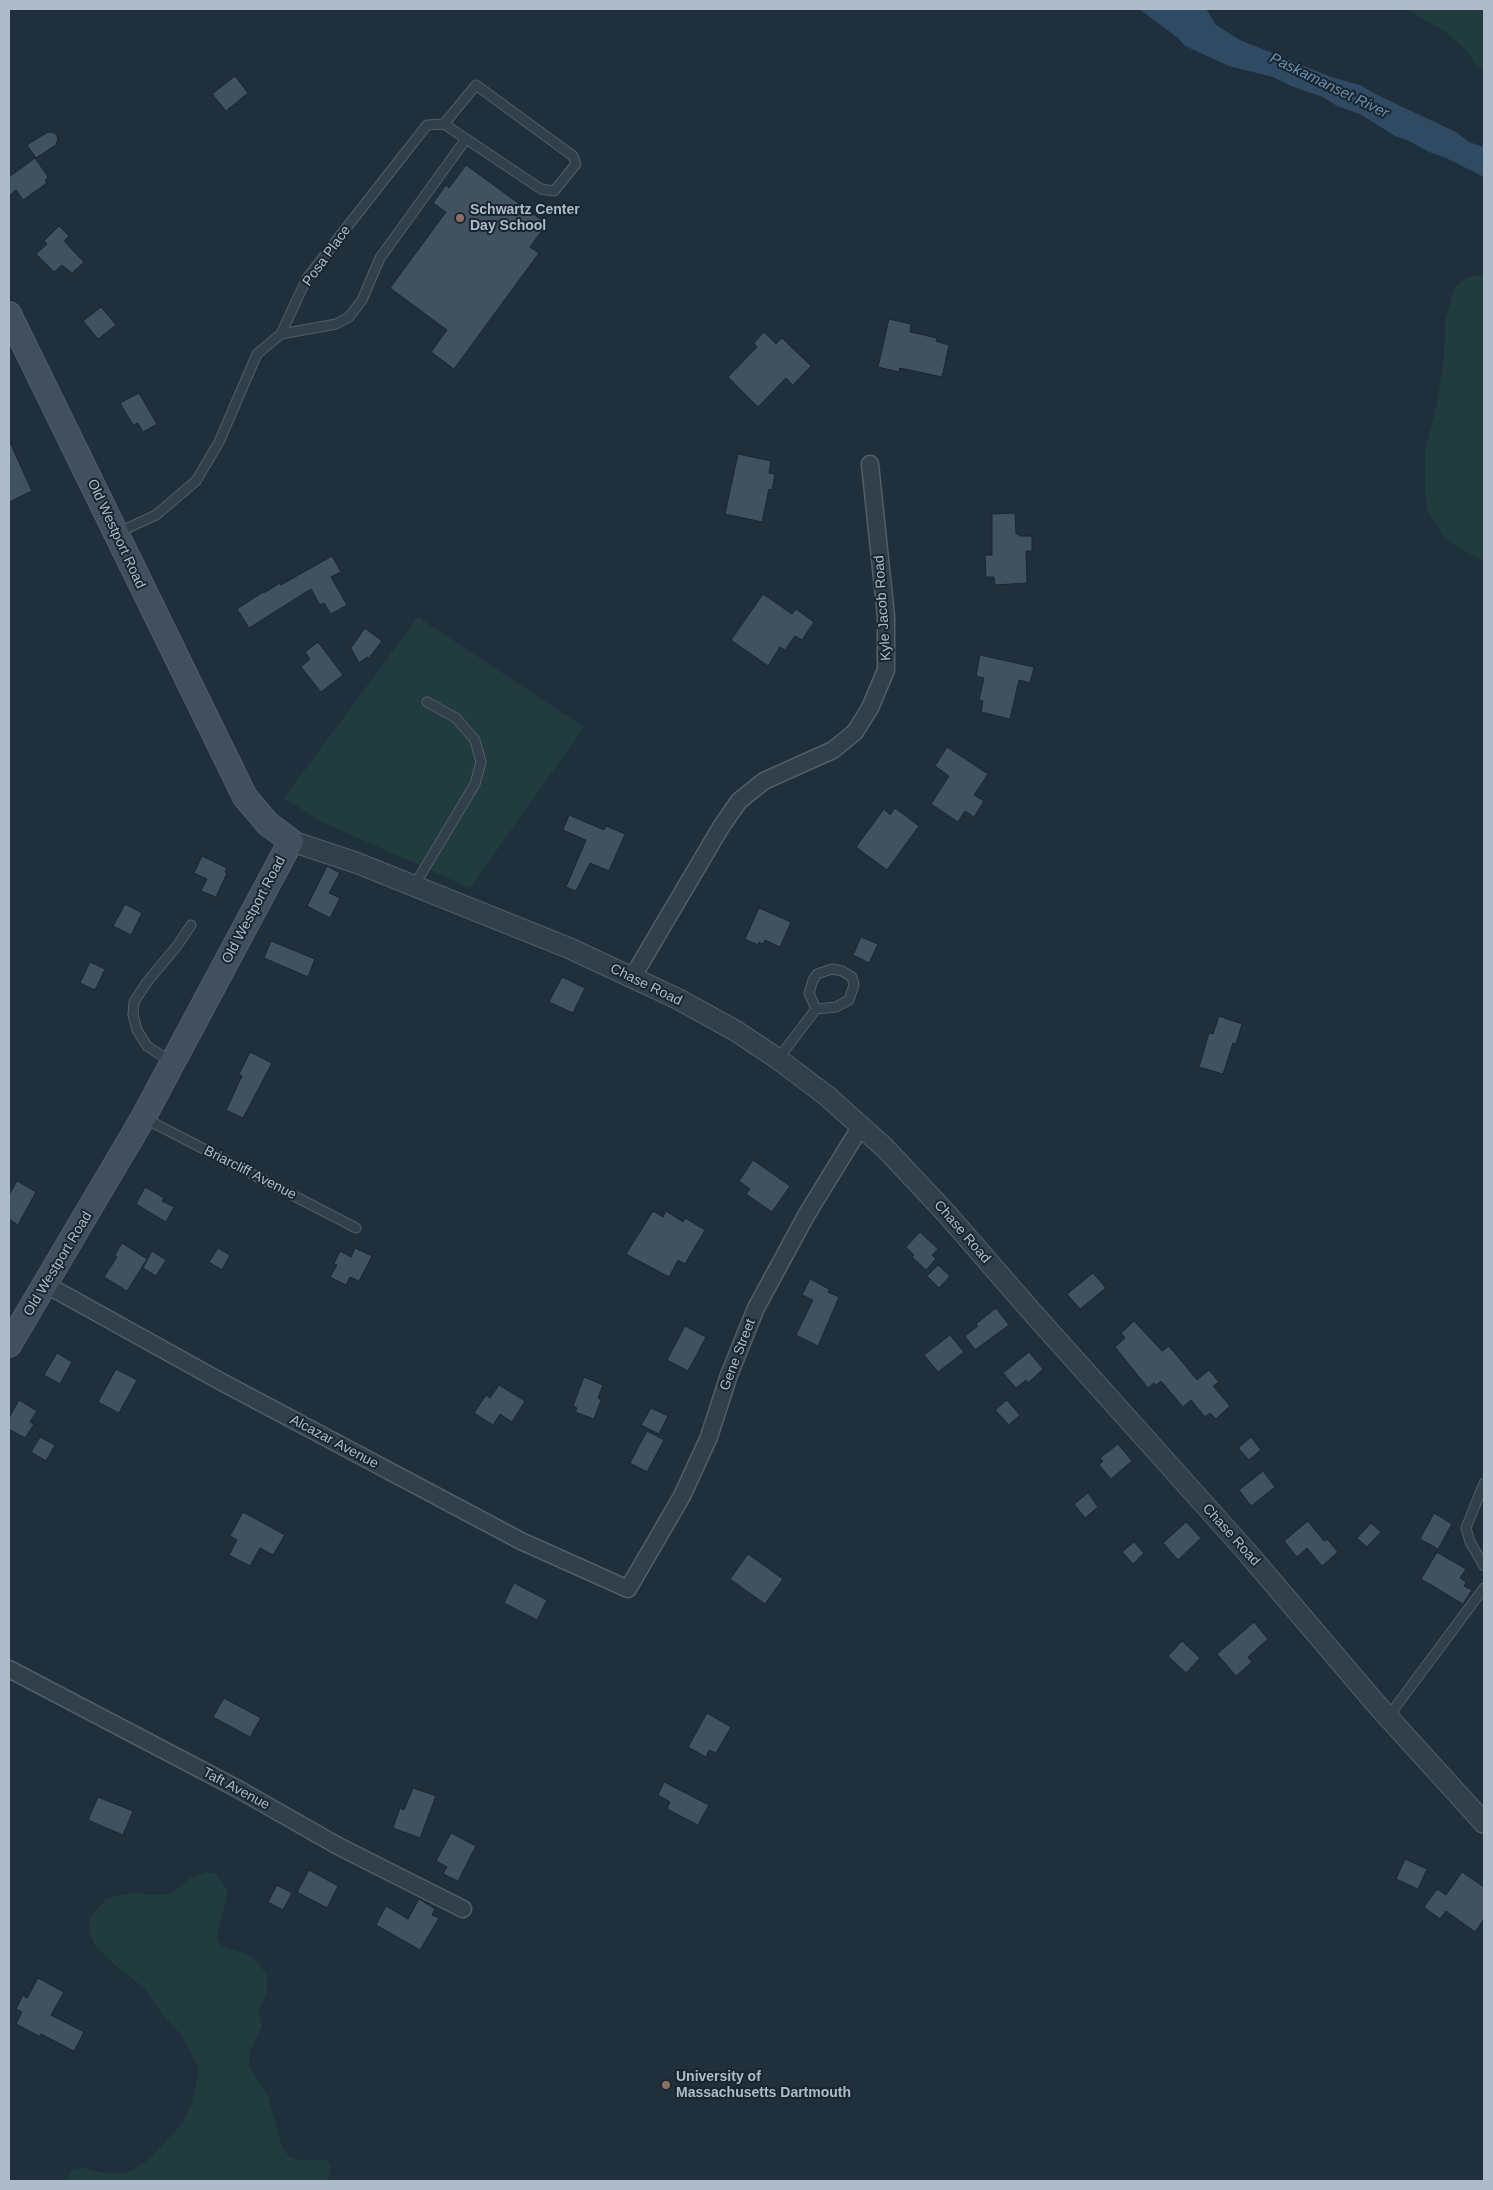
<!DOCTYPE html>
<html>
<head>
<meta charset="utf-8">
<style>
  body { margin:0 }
  #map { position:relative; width:1493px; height:2190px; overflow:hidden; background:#1f2f3c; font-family:Arial,sans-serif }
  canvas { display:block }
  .frame { position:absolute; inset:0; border:10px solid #aebbc8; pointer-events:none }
</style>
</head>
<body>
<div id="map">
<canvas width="1493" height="2190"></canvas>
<div class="frame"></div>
</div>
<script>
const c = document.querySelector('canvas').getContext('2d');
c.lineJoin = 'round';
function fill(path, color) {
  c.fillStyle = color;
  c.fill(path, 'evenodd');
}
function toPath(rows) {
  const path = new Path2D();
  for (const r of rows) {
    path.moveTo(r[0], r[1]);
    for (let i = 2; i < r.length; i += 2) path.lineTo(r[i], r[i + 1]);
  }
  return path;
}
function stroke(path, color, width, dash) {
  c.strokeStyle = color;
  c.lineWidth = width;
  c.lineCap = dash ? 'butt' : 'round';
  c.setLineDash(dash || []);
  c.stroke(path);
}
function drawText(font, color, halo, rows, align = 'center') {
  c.font = font + ' Arial,sans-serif';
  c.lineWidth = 4;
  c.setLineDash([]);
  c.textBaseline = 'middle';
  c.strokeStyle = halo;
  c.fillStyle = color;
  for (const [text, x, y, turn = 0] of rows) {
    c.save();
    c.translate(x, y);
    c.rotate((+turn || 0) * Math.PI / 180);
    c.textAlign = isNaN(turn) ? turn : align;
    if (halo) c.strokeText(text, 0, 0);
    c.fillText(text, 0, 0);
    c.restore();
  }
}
const green = toPath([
  [1400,9,1484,9,1484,71,1474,63,1468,52,1447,33,1413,13],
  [1474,275,1484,276,1484,561,1456,546,1444,537,1427,509,1425,492,1425,449,1437,403,1444,358,1445,321,1454,289,1460,282],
  [418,617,584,727,470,888,320,821,284,798],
  [207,1872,216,1874,223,1883,228,1893,217,1934,218,1940,222,1946,247,1954,257,1961,268,1977,266,1996,258,2010,262,2026,250,2051,249,2067,268,2096,282,2147,289,2156,298,2160,327,2160,331,2168,329,2178,325,2181,64,2181,74,2169,85,2168,103,2173,127,2173,151,2158,183,2122,192,2102,199,2069,182,2036,163,2015,144,1988,116,1966,95,1946,89,1931,90,1917,107,1898,137,1892,148,1895,170,1894,190,1878]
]);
const water = toPath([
  [1139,9,1206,9,1216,25,1240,40,1331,77,1360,85,1377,95,1456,132,1469,142,1484,147,1484,177,1446,158,1429,152,1409,141,1395,136,1360,114,1337,106,1323,97,1291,86,1273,77,1229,66,1185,46,1178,38]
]);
const building = toPath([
  [235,76,248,93,226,111,212,94,235,76],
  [48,132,55,133,58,138,56,145,36,158,27,145,48,132],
  [35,158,48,177,45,180,47,183,23,200,16,190,9,196,9,177,35,158],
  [466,165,547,224,530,247,539,253,454,369,431,352,447,330,390,288,446,212,433,203,446,185,449,188,466,165],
  [59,226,69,236,64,241,84,262,72,273,62,265,54,272,36,254,47,244,44,241,59,226],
  [101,307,116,325,98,339,83,321,101,307],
  [889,319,911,324,910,332,937,338,936,341,949,345,942,377,900,368,899,372,878,367,889,319],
  [764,332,776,344,782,338,811,366,793,385,786,378,758,407,728,377,757,347,754,343,764,332],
  [139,393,157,424,143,432,138,423,133,425,120,403,139,393],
  [9,440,32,491,9,502,9,440],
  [738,454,771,461,769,473,775,474,772,490,769,489,762,522,725,514,738,454],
  [1015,513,1016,534,1019,534,1019,536,1032,536,1032,551,1026,551,1027,583,995,585,994,577,986,577,985,555,992,555,992,514,1015,513],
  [332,556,341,572,331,577,347,605,331,614,324,603,320,605,311,589,249,628,237,609,263,592,264,593,280,583,281,585,332,556],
  [763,594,792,614,796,609,814,622,802,640,795,636,785,650,780,647,768,666,731,640,763,594],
  [365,628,382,641,369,658,367,657,359,663,351,648,365,628],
  [318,642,343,675,321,692,301,667,310,659,305,652,318,642],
  [980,655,1034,667,1030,683,1019,680,1010,719,981,712,983,701,979,700,984,678,976,676,980,655],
  [947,747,988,774,974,795,984,801,974,817,965,811,958,822,931,804,949,776,935,766,947,747],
  [895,808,919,826,887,870,856,847,884,809,890,815,895,808],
  [569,815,604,830,606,826,625,834,609,871,590,863,576,891,566,887,586,840,563,830,569,815],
  [202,856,227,868,225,872,227,873,216,897,201,891,207,879,194,873,202,856],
  [327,866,340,873,329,893,340,898,330,918,307,906,327,866],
  [125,904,142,913,131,935,113,926,125,904],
  [759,908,791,922,780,947,765,940,763,944,759,942,758,945,745,939,759,908],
  [861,937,878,944,869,963,853,955,861,937],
  [271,941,315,959,308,977,264,958,271,941],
  [90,962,105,969,95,990,80,983,90,962],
  [562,977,585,988,573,1013,549,1002,562,977],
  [1219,1016,1242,1024,1236,1044,1233,1043,1223,1074,1199,1067,1209,1033,1213,1034,1219,1016],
  [250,1052,272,1063,243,1118,226,1110,242,1076,239,1074,250,1052],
  [753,1160,790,1186,772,1212,746,1194,750,1189,739,1181,753,1160],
  [17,1181,36,1192,18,1225,9,1219,9,1195,17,1181],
  [145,1187,164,1198,162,1201,174,1207,166,1222,136,1204,145,1187],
  [653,1211,663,1217,666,1211,683,1222,685,1218,705,1230,685,1264,678,1260,669,1277,626,1254,653,1211],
  [920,1232,938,1249,932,1255,936,1259,926,1270,912,1257,914,1255,906,1247,920,1232],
  [122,1243,147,1259,127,1291,104,1277,117,1257,115,1255,122,1243],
  [218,1248,230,1255,222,1270,209,1262,218,1248],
  [355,1248,372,1256,359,1281,350,1277,346,1285,330,1277,337,1265,334,1264,340,1251,351,1257,355,1248],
  [152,1251,166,1260,156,1276,143,1268,152,1251],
  [938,1265,950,1276,939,1288,927,1276,938,1265],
  [1093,1273,1106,1288,1080,1309,1067,1294,1093,1273],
  [810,1279,829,1289,828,1292,839,1297,818,1346,796,1335,813,1300,802,1295,810,1279],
  [996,1308,1009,1325,975,1350,965,1336,978,1326,976,1324,996,1308],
  [1134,1321,1162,1351,1169,1346,1197,1380,1209,1370,1219,1382,1213,1386,1230,1406,1216,1419,1210,1413,1205,1417,1191,1400,1183,1407,1161,1381,1156,1385,1154,1383,1148,1388,1115,1347,1125,1338,1121,1333,1134,1321],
  [685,1326,706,1337,688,1371,667,1360,685,1326],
  [950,1335,964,1352,938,1372,924,1355,950,1335],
  [1029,1352,1043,1369,1028,1383,1026,1380,1016,1388,1003,1373,1029,1352],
  [57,1353,72,1362,60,1384,44,1375,57,1353],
  [116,1369,137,1380,119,1413,98,1402,116,1369],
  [584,1377,603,1385,598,1398,601,1400,594,1419,575,1412,577,1408,573,1406,584,1377],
  [499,1385,525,1401,512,1422,500,1414,493,1425,474,1413,486,1395,490,1398,499,1385],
  [19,1400,37,1411,30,1422,34,1424,25,1438,9,1429,9,1418,19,1400],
  [1007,1400,1020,1415,1009,1425,995,1410,1007,1400],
  [651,1408,668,1416,659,1434,641,1425,651,1408],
  [647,1431,664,1440,647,1472,630,1463,647,1431],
  [40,1437,55,1445,46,1461,31,1452,40,1437],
  [1251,1437,1261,1450,1249,1460,1238,1448,1251,1437],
  [1118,1444,1132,1461,1111,1479,1099,1465,1103,1461,1100,1458,1118,1444],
  [1263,1471,1275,1487,1251,1506,1239,1490,1263,1471],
  [1088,1493,1098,1507,1085,1518,1074,1504,1088,1493],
  [243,1512,285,1535,273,1555,260,1548,250,1566,229,1555,237,1540,230,1536,243,1512],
  [1434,1513,1452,1524,1438,1549,1420,1539,1434,1513],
  [1308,1521,1324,1541,1327,1539,1338,1552,1322,1566,1307,1548,1297,1557,1284,1541,1308,1521],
  [1186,1522,1201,1538,1178,1560,1163,1543,1186,1522],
  [1371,1523,1381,1532,1367,1547,1357,1538,1371,1523],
  [1134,1542,1144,1553,1133,1564,1122,1552,1134,1542],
  [1437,1552,1466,1569,1460,1578,1466,1582,1464,1586,1472,1590,1463,1604,1421,1579,1437,1552],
  [748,1554,783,1579,765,1604,730,1579,748,1554],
  [514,1583,547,1600,537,1620,504,1603,514,1583],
  [1254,1622,1268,1639,1248,1657,1252,1662,1236,1676,1217,1654,1254,1622],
  [1182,1641,1200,1658,1186,1673,1168,1656,1182,1641],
  [224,1698,261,1718,250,1737,213,1717,224,1698],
  [707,1713,731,1727,716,1753,709,1750,706,1757,688,1747,707,1713],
  [664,1782,709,1805,698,1825,667,1809,670,1802,658,1795,664,1782],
  [413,1788,436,1796,420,1838,393,1828,400,1808,404,1810,413,1788],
  [98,1797,133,1811,123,1835,88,1820,98,1797],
  [451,1833,476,1846,458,1881,443,1874,447,1867,436,1861,451,1833],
  [1405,1859,1427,1869,1418,1889,1396,1879,1405,1859],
  [309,1870,338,1886,327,1908,297,1892,309,1870],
  [1462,1872,1484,1887,1484,1919,1475,1932,1446,1911,1440,1919,1424,1907,1437,1889,1446,1895,1462,1872],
  [277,1885,292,1893,283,1910,268,1902,277,1885],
  [419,1899,435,1909,432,1915,439,1918,420,1950,376,1925,386,1906,408,1919,419,1899],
  [38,1978,64,1992,51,2015,84,2032,74,2051,41,2034,39,2036,16,2024,22,2012,16,2009,23,1995,27,1998,38,1978]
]);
const service = toPath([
  [281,334,336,324,349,317,362,300,380,258,466,139],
  [117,533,156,515,196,481,219,442,257,354,281,334,307,278,427,125,444,124,541,189,554,191,576,164,573,156,476,85,444,124],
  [414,886,475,784,481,762,475,740,456,718,427,702],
  [778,1059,816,1009,836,1007,849,1000,854,985,852,977,842,971,832,969,817,974,813,980,809,993,816,1009],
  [173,1063,147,1046,137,1030,133,1015,134,1002,147,982,177,946,191,925],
  [144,1118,356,1228],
  [1484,1483,1466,1528,1470,1542,1484,1566],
  [1388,1717,1484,1588]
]);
const minor = toPath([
  [632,978,721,827,739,801,764,781,833,750,855,732,870,708,886,670,886,616,870,464],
  [45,1284,218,1380,521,1541,628,1589,682,1496,709,1437,729,1375,756,1308,807,1214,861,1126],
  [9,1669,238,1789,338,1846,463,1909]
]);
const tertiary = toPath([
  [291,841,357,863,569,948,678,999,736,1031,778,1059,827,1096,885,1148,946,1213,1032,1312,1246,1551,1377,1705,1484,1823]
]);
const secondary = toPath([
  [9,314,245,797,268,824,291,841,143,1118,9,1345]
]);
const markers = [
  [460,218,5,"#8d6e63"],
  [666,2085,5,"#8d6e63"]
];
const poiNames = [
  ["Schwartz Center",470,210],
  ["Day School",470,226],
  ["University of",676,2077],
  ["Massachusetts Dartmouth",676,2093]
];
const streetNames = [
  ["Posa Place",327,256,-54],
  ["Old Westport Road",116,534,65],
  ["Kyle Jacob Road",883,608,-94],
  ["Old Westport Road",254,910,-62],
  ["Chase Road",646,985,26],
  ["Briarcliff Avenue",250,1173,27],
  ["Chase Road",962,1232,49],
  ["Old Westport Road",58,1264,-59],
  ["Gene Street",738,1355,-69],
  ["Alcazar Avenue",334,1442,28],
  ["Chase Road",1231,1535,48],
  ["Taft Avenue",236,1789,28]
];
const waterNames = [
  ["Paskamanset River",1329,86,26]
];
fill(green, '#213c3d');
fill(water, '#2f4b63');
fill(building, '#405160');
stroke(building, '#1b2732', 1);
stroke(service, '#515e69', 11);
stroke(minor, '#515e69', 19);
stroke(tertiary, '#515e69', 22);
stroke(secondary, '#515e69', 26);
stroke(service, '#33404c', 9);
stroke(minor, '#33404c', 16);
stroke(tertiary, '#33404c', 20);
stroke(secondary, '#414f5f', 24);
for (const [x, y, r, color] of markers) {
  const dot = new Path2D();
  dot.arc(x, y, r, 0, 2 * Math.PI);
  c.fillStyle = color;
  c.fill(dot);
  stroke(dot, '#192530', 2);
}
drawText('bold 14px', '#aebbc8', '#192530', poiNames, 'left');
drawText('14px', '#aebbc8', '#192530', streetNames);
drawText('italic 15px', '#6b90af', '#192530', waterNames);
</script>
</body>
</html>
